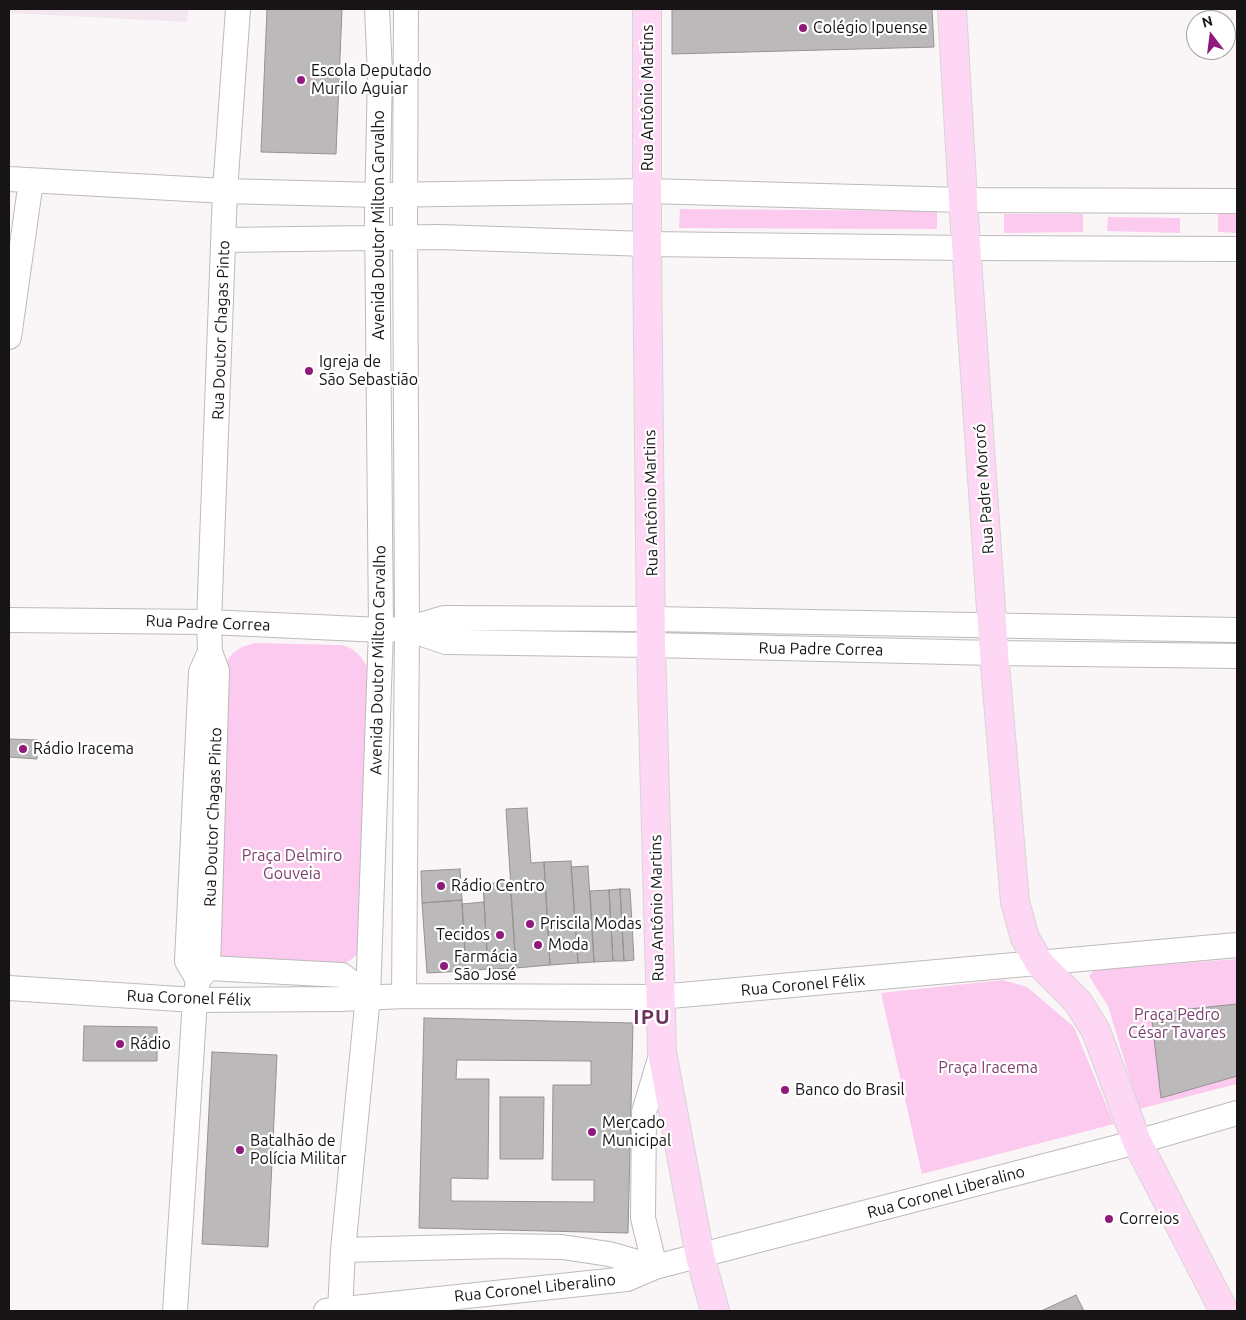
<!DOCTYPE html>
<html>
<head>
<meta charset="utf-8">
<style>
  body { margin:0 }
  #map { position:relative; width:1246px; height:1320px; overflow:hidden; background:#faf6f8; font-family:Ubuntu,sans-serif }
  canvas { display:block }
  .frame { position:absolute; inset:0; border:10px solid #161415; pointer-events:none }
  .north { position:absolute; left:1186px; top:10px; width:50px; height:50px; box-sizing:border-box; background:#fff; border:1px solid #a2a1a1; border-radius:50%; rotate:345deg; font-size:14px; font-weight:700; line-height:20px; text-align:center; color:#161415 }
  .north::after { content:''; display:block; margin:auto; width:18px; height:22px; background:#8f1a7b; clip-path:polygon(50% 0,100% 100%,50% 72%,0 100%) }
</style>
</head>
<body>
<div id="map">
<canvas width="1246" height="1320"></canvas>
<div class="frame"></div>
<div class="north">N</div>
</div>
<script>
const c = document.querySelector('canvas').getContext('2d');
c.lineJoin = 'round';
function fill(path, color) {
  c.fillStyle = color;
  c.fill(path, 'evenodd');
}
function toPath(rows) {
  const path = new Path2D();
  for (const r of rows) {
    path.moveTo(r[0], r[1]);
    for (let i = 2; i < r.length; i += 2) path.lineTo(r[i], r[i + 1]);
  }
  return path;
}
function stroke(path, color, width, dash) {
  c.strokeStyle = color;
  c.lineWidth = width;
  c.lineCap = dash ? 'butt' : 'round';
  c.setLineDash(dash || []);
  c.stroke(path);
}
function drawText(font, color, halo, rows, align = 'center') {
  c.font = font + ' Ubuntu,sans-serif';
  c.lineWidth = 4.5;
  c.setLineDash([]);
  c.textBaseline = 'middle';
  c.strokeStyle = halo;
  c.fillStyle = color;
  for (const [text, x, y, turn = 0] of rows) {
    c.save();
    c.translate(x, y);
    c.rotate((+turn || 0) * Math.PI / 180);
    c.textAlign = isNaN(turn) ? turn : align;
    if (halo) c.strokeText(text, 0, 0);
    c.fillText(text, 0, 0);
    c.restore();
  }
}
const built = toPath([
  [9,9,188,9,187,22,9,13]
]);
const green = toPath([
  [680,209,937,211,937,229,679,228],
  [1004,214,1083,214,1083,232,1004,233],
  [1218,214,1237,214,1237,233,1218,232],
  [1108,217,1180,218,1180,233,1107,231],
  [255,643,342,645,352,649,360,656,369,669,362,951,349,961,337,967,226,962,218,952,225,670,228,659,234,652,242,647],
  [1237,959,1237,1084,1139,1109,1108,1006,1089,976,1094,970],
  [1003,980,1027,987,1074,1027,1114,1124,922,1174,881,993]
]);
const building = toPath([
  [267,9,342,9,336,154,261,152,267,9],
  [672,9,932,9,934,47,672,54,672,9],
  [9,739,38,740,37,759,9,757,9,739],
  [527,808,531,863,544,862,550,965,516,968,506,809,527,808],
  [571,861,578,963,550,965,544,862,571,861],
  [588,866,594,962,578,963,571,867,588,866],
  [460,869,462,900,422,903,421,871,460,869],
  [510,882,516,968,488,969,483,884,510,882],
  [620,889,624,961,613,961,609,890,620,889],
  [620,889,630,889,634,960,624,961,620,889],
  [609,890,613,961,594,962,590,891,609,890],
  [462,900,466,971,427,973,422,903,462,900],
  [484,902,488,969,466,971,462,904,484,902],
  [1237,1004,1237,1076,1161,1098,1151,1013,1237,1004],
  [424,1018,633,1023,628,1233,419,1228,424,1018],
  [457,1060,591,1061,591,1085,553,1085,552,1180,594,1180,594,1202,451,1201,451,1178,488,1179,489,1079,456,1079,457,1060],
  [84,1026,157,1027,157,1061,83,1061,84,1026],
  [212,1052,277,1055,268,1247,202,1244,212,1052],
  [500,1097,544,1097,543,1159,500,1159,500,1097],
  [1076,1295,1084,1311,1041,1311,1076,1295]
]);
const street = toPath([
  [9,179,225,191,377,195,648,191,963,200,1237,201],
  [225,240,439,237,647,244,967,248,1237,249],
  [9,337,31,181],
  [9,620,209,622,381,630,407,629,444,618,652,619,1237,630],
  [407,629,446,642,651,645,994,653,1237,656],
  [208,968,342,975,368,996],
  [198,980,187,961,201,672,210,652],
  [9,988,195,1000,340,999,404,996,659,997,1237,945],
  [404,996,407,629,405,211,406,9],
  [343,1250,500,1246,562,1247,609,1254,655,1267],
  [655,1267,643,1218,644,1112,662,1052],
  [175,1311,195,1000,198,980,208,968,217,671,210,652,209,622,225,191,238,9],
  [326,1311,627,1279,655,1267,1137,1142,1237,1113],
  [340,1311,343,1250,368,996,381,630,377,214,380,73,377,9]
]);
const primary = toPath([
  [647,9,647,244,651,645,662,1052,700,1256,715,1311],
  [952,9,963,200,994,653,1015,902,1025,938,1040,964,1078,1002,1096,1031,1137,1142,1224,1311]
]);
const markers = [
  [803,28,5,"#8f1a7b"],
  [301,80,5,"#8f1a7b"],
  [309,371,5,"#8f1a7b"],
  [23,749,5,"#8f1a7b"],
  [441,886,5,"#8f1a7b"],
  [530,924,5,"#8f1a7b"],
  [500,935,5,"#8f1a7b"],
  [538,945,5,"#8f1a7b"],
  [444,966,5,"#8f1a7b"],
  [120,1044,5,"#8f1a7b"],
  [785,1090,5,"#8f1a7b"],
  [592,1132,5,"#8f1a7b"],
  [240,1150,5,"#8f1a7b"],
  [1109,1219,5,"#8f1a7b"]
];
const poiNames = [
  ["Colégio Ipuense",813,28],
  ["Escola Deputado",311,71],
  ["Murilo Aguiar",311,89],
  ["Igreja de",319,362],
  ["São Sebastião",319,380],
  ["Rádio Iracema",33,749],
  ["Rádio Centro",451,886],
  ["Priscila Modas",540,924],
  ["Tecidos",490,935,"right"],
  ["Moda",548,945],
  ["Farmácia",454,957],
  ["São José",454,975],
  ["Rádio",130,1044],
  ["Banco do Brasil",795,1090],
  ["Mercado",602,1123],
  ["Municipal",602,1141],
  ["Batalhão de",250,1141],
  ["Polícia Militar",250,1159],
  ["Correios",1119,1219]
];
const streetNames = [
  ["Rua Antônio Martins",648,98,-90],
  ["Avenida Doutor Milton Carvalho",379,225,-90],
  ["Rua Doutor Chagas Pinto",221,330,-88],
  ["Rua Padre Mororó",984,489,-94],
  ["Rua Antônio Martins",651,503,-91],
  ["Rua Padre Correa",208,623,2],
  ["Rua Padre Correa",821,649,1],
  ["Avenida Doutor Milton Carvalho",378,660,-89],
  ["Rua Doutor Chagas Pinto",213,817,-88],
  ["Rua Antônio Martins",657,908,-91],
  ["Rua Coronel Félix",803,985,-5],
  ["Rua Coronel Félix",189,998,2],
  ["Rua Coronel Liberalino",946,1192,-15],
  ["Rua Coronel Liberalino",535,1288,-6]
];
const parkNames = [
  ["Praça Delmiro",292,856],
  ["Gouveia",292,874],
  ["Praça Pedro",1177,1015],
  ["César Tavares",1177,1033],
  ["Praça Iracema",988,1068]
];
const districtNames = [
  ["IPU",652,1017]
];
fill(built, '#f2e7ee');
fill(green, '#fccaee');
fill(building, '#bcb9bb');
stroke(building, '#949193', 1);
stroke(street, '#bdbabc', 26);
stroke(primary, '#d5d5d5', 30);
stroke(street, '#fff', 24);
stroke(primary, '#fdd7f3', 28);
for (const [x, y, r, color] of markers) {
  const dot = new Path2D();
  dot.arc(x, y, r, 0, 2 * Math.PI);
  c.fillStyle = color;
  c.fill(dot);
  stroke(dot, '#fff', 2);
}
drawText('16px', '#161415', '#fff', poiNames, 'left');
drawText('16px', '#161415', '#fff', streetNames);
drawText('16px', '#7b3f6d', '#fff', parkNames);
c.letterSpacing = '1px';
drawText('bold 21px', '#6c335f', '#fff', districtNames);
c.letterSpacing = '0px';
</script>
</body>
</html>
